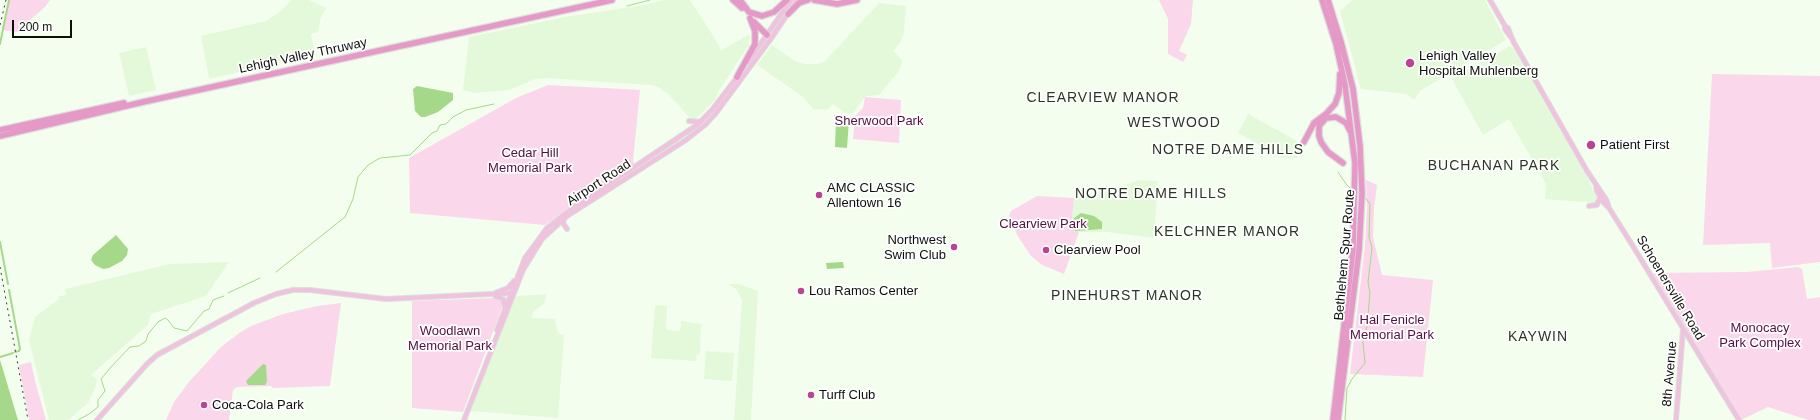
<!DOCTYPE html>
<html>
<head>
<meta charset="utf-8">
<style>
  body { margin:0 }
  #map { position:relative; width:1820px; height:420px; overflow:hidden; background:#f4feef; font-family:Helvetica,sans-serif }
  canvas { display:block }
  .scale { position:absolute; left:12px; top:20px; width:60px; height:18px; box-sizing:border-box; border:2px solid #0b1109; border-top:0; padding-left:5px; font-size:12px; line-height:14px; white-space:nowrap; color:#0b1109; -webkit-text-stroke:3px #fff; paint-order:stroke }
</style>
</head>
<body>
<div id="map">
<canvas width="1820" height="420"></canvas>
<div class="scale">200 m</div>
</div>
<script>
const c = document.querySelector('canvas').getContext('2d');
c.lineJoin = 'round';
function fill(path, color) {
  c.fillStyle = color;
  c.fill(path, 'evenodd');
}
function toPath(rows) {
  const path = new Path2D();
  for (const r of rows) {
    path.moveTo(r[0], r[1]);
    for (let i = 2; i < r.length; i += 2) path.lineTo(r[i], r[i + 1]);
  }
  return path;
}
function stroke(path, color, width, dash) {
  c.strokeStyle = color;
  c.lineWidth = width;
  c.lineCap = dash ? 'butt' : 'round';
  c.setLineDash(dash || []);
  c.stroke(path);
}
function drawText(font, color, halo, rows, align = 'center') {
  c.font = font + ' Helvetica,sans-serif';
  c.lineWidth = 3.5;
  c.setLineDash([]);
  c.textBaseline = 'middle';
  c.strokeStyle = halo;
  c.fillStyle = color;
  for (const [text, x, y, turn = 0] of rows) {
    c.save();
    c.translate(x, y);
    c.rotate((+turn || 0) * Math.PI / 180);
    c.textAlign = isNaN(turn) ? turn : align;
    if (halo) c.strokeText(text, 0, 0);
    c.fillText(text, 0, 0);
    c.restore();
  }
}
const built = toPath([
  [291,0,309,0,326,8,320,20,318,32,311,34,315,54,209,79,201,36,266,21,281,11],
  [663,0,690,0,719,45,720,51,750,34,749,45,718,92,715,100,695,120,691,119,668,94,658,87,651,85,545,78,535,79,509,90,475,93,463,90,469,37,565,17,650,4],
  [1352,0,1485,0,1506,40,1420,91,1414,100,1406,94,1361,89,1340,11],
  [879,3,906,6,904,33,900,43,893,51,902,60,902,63,898,72,879,95,866,96,853,113,845,113,833,104,827,110,813,109,803,97,757,65,772,45,795,61,804,64,818,64,825,61],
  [1510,46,1513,48,1584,172,1598,198,1596,203,1545,199,1546,184,1509,119,1483,135,1452,79],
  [146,47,156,90,129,96,119,53],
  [1248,114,1297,141,1299,145,1298,158,1275,157,1269,150,1238,133],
  [1139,180,1158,181,1154,238,1107,232,1079,232,1071,229,1074,198,1090,197],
  [229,262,206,296,151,314,148,325,91,375,97,379,96,386,88,403,68,420,49,420,29,340,35,317,59,299,59,296,66,295,65,289,170,264],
  [728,284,739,284,758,291,751,420,734,420,742,300,736,289],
  [546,294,545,302,533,312,532,318,555,319,557,330,560,334,564,335,558,418,471,411,470,410,514,298,518,296],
  [655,305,667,306,666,330,680,331,681,321,701,324,700,355,697,354,696,361,651,358],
  [706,351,734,353,732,381,704,379]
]);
const green = toPath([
  [9,0,50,0,46,6,17,32,2,30],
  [1159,0,1193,0,1191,24,1179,51,1187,55,1183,62,1168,54,1168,19],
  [1712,74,1820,76,1820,262,1772,268,1770,243,1703,245],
  [548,85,640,90,633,161,635,165,574,204,545,225,410,213,409,158,516,98],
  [865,97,901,100,899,143,853,139,855,116,863,108],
  [1366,180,1377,185,1374,209,1373,237,1382,275,1433,280,1423,377,1350,374,1365,245,1367,208],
  [1037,196,1074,198,1071,229,1079,232,1064,274,1042,265,1031,256,1017,235,1009,215,1011,211],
  [1798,267,1802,269,1807,299,1820,297,1820,420,1808,420,1768,407,1741,420,1653,273,1747,272],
  [493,298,501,299,503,305,463,412,412,408,412,301],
  [341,303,330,386,273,388,271,386,237,387,233,390,229,420,166,420,174,402,188,383,221,347,238,334,251,326,283,314,317,306],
  [31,362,35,381,46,420,29,420,19,365]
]);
const water = toPath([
  [417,86,453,93,453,100,438,112,425,117,421,117,415,111,413,89],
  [834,115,846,116,849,120,847,148,835,147,836,123],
  [1081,213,1094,216,1102,222,1102,229,1076,231,1072,229,1073,219],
  [116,235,128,249,127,255,122,261,109,268,103,269,95,265,91,260,93,255],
  [843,262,844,268,827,269,826,263],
  [0,360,4,373,18,420,0,420],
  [263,364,266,365,267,382,265,385,248,385,246,381]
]);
const stream = toPath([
  [627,6,650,0],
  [1338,172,1346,184,1351,189],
  [276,272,345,217,353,199,358,177,368,165,380,158,410,155,432,133,437,131,440,125,446,124,453,117,466,110,494,104],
  [228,293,260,278],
  [78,420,89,414,98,407,98,400,105,391,101,379,111,367,130,347,139,346,146,341,148,334,158,322,165,318,168,320,174,328,187,331,204,311,209,309,213,300,224,296],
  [1345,420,1347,388,1352,379,1365,363,1363,342,1367,326,1370,293,1368,282,1372,248,1369,237,1370,204,1365,197]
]);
const canal = toPath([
  [0,44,9,0],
  [0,242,8,284],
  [9,290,20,349,19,351,15,352],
  [0,357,13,353]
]);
const major = toPath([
  [1490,0,1505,26,1508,28,1513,41,1587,171,1607,201,1609,208],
  [1505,26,1505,29,1513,40],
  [748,62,791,0],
  [689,121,701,122],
  [1596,185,1597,191,1604,203,1609,208,1631,243,1739,420],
  [1589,206,1597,205,1600,197],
  [564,219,563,223,567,229],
  [495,293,508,288,514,281],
  [495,296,503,299,505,307],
  [497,330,525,258,547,228,573,208,697,125,712,110,738,76],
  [97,420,147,364,157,355,254,303,276,294,293,290,310,290,386,299,512,293],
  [464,420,523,270,542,239,567,216,686,140,705,125,716,113,770,40,797,0],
  [1676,420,1683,330]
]);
const highway = toPath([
  [733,0,742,8],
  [740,0,749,12,762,16,774,12,787,0],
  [814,0,837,4,857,0],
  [1322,0,1336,44,1345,85,1355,163,1353,249,1333,420],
  [1328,0,1341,42,1353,89,1360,146,1362,193,1359,250,1338,420],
  [788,14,799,3,808,0],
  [754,22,767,35],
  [737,77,755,44,755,31,750,18],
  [0,130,124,103],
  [0,136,143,102,612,0],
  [1304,142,1314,123,1326,114,1335,104,1339,93,1340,74],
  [1343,163,1328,152,1321,142,1319,136,1319,126,1326,118,1336,117,1346,123,1350,131]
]);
const rail = toPath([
  [0,25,6,0],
  [0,267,28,420]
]);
const markers = [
  [1410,63,5,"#bc4294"],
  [1591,145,5,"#bc4294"],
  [819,195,4,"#bc4294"],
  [954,247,4,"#bc4294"],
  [1046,250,4,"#bc4294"],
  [801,291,4,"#bc4294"],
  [811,395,4,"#bc4294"],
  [204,405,4,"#bc4294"]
];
const streetNames = [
  ["Lehigh Valley Thruway",303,56,-12],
  ["Airport Road",599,183,-33],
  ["Bethlehem Spur Route",1345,255,-85],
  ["Schoenersville Road",1670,288,59],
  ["8th Avenue",1670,374,-85]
];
const poiNames = [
  ["Lehigh Valley",1419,56],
  ["Hospital Muhlenberg",1419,71],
  ["Patient First",1600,145],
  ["AMC CLASSIC",827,188],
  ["Allentown 16",827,203],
  ["Northwest",946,240,"right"],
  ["Swim Club",946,255,"right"],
  ["Clearview Pool",1054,250],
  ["Lou Ramos Center",809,291],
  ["Turff Club",819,395],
  ["Coca-Cola Park",212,405]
];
const parkNames = [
  ["Sherwood Park",879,121],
  ["Cedar Hill",530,153],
  ["Memorial Park",530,168],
  ["Clearview Park",1043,224],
  ["Hal Fenicle",1392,320],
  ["Memorial Park",1392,335],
  ["Monocacy",1760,328],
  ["Park Complex",1760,343],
  ["Woodlawn",450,331],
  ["Memorial Park",450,346]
];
const neighbourhoodNames = [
  ["CLEARVIEW MANOR",1103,98],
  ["WESTWOOD",1174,123],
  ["NOTRE DAME HILLS",1228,150],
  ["BUCHANAN PARK",1494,166],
  ["NOTRE DAME HILLS",1151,194],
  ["KELCHNER MANOR",1227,232],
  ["PINEHURST MANOR",1127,296],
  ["KAYWIN",1538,337]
];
fill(built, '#e4f9da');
fill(green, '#fbd7eb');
fill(water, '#a5d889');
stroke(stream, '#a5d889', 1);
stroke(canal, '#a5d889', 2);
stroke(major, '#dddedd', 6);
stroke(highway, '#dddedd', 8);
stroke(major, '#efc2dd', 4);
stroke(highway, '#e599c7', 5.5);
stroke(rail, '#30372e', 1, [2, 4]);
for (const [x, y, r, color] of markers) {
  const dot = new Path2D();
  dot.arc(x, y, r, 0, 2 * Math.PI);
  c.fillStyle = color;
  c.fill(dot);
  stroke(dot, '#fff', 1.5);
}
drawText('13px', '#0b1109', '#fff', streetNames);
drawText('13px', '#0b1109', '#fff', poiNames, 'left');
drawText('13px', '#560d41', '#fff', parkNames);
c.letterSpacing = '1px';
drawText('14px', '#2a3724', '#fff', neighbourhoodNames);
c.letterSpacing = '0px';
</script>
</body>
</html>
